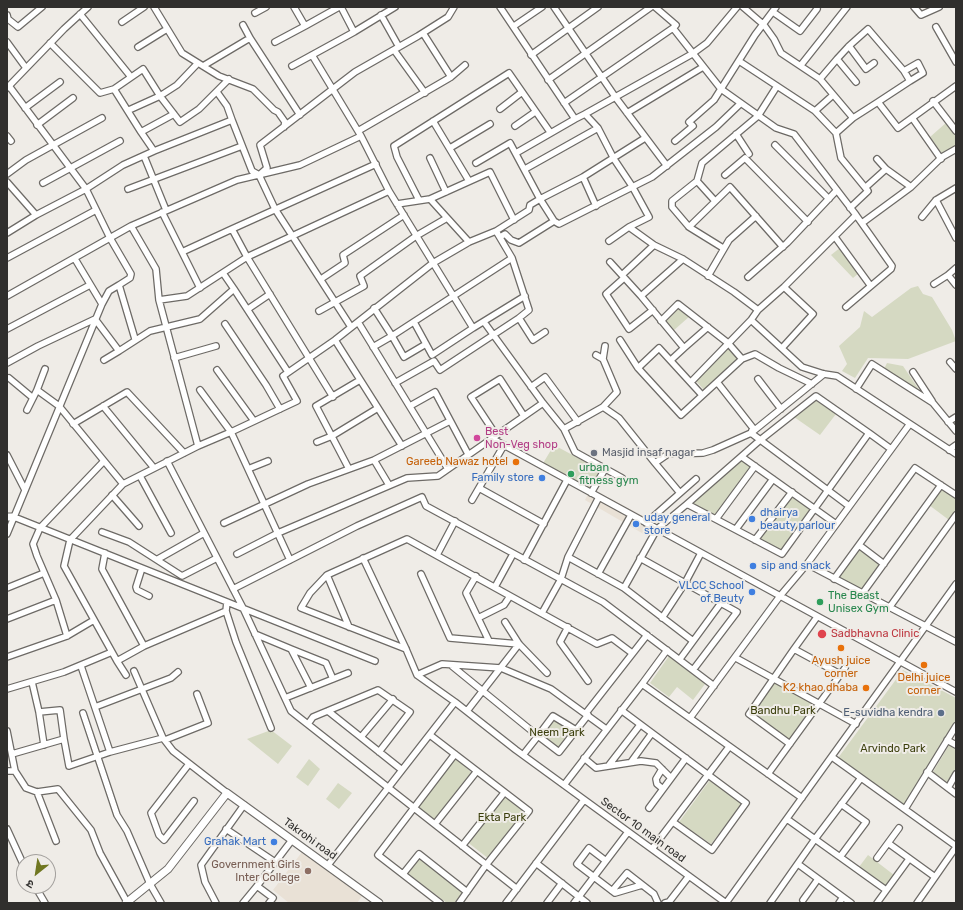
<!DOCTYPE html>
<html>
<head>
<meta charset="utf-8">
<style>
  body { margin:0 }
  #map { position:relative; width:963px; height:910px; overflow:hidden; background:#efece7; font-family:Rubik,"Noto Sans Devanagari",sans-serif }
  canvas { display:block }
  .frame { position:absolute; inset:0; border:8px solid #302f2d; pointer-events:none }
  .north { position:absolute; left:16px; top:854px; width:40px; height:40px; box-sizing:border-box; background:#efece7; border:1px solid #a3a09d; border-radius:50%; rotate:210deg; font-size:11px; font-weight:700; line-height:16px; text-align:center; color:#302f2d }
  .north::after { content:''; display:block; margin:auto; width:14px; height:18px; background:#707721; clip-path:polygon(50% 0,100% 100%,50% 72%,0 100%) }
</style>
</head>
<body>
<div id="map">
<canvas width="963" height="910"></canvas>
<div class="frame"></div>
<div class="north">उ</div>
</div>
<script>
const c = document.querySelector('canvas').getContext('2d');
c.lineJoin = 'round';
function fill(path, color) {
  c.fillStyle = color;
  c.fill(path, 'evenodd');
}
function toPath(rows) {
  const path = new Path2D();
  for (const r of rows) {
    path.moveTo(r[0], r[1]);
    for (let i = 2; i < r.length; i += 2) path.lineTo(r[i], r[i + 1]);
  }
  return path;
}
function stroke(path, color, width, dash) {
  c.strokeStyle = color;
  c.lineWidth = width;
  c.lineCap = dash ? 'butt' : 'round';
  c.setLineDash(dash || []);
  c.stroke(path);
}
function drawText(font, color, halo, rows, align = 'center') {
  c.font = font + ' Rubik,sans-serif';
  c.lineWidth = 4;
  c.setLineDash([]);
  c.textBaseline = 'middle';
  c.strokeStyle = halo;
  c.fillStyle = color;
  for (const [text, x, y, turn = 0] of rows) {
    c.save();
    c.translate(x, y);
    c.rotate((+turn || 0) * Math.PI / 180);
    c.textAlign = isNaN(turn) ? turn : align;
    if (halo) c.strokeText(text, 0, 0);
    c.fillText(text, 0, 0);
    c.restore();
  }
}
const built = toPath([
  [591,488,656,523,647,536,585,500],
  [302,852,362,896,357,903,289,903,273,890]
]);
const green = toPath([
  [947,122,956,134,956,147,943,155,930,137],
  [841,247,859,273,853,278,831,255],
  [918,286,923,294,932,297,952,330,956,341,908,359,868,358,855,378,842,371,847,364,839,346,860,327,864,311,872,317,911,288],
  [679,306,690,316,673,331,664,321],
  [728,347,739,359,705,391,696,381],
  [887,363,903,366,922,394,884,369],
  [815,400,836,414,820,435,794,417],
  [554,445,602,471,590,490,542,465],
  [743,457,753,466,716,516,691,503],
  [941,488,956,498,956,510,949,520,929,505],
  [790,494,812,509,781,551,758,539],
  [859,549,880,564,861,591,837,579],
  [669,656,705,684,693,700,677,687,669,697,650,683],
  [903,670,956,698,956,721,904,806,838,758],
  [773,679,818,704,790,744,749,714],
  [553,717,575,730,560,750,541,736],
  [271,730,292,746,278,764,247,739],
  [949,745,956,748,956,768,947,782,933,772],
  [455,758,472,773,435,821,418,807],
  [309,759,320,769,308,786,296,777],
  [710,780,742,804,711,844,679,822],
  [338,783,352,793,339,809,326,799],
  [503,793,527,812,489,859,466,841],
  [868,855,894,875,885,886,859,867],
  [419,858,463,892,454,903,447,903,408,874]
]);
const minor = toPath([
  [154,7,182,53,219,76,253,89,274,110,278,112,285,122,284,127],
  [294,7,305,26,339,7],
  [341,7,354,32],
  [500,7,575,119,585,114,598,128,614,159,632,186,649,217,629,227,654,245,683,259,734,292,758,310],
  [554,7,616,98,667,166],
  [655,7,676,25,673,28,721,89,776,128,794,134,856,215,784,287,758,310,751,320,802,367,824,374,837,376,956,454],
  [743,7,764,25,774,39,781,53,820,79,853,118,878,102,898,128,956,86],
  [914,7,921,15,939,7],
  [773,12,800,31,817,9],
  [255,13,266,7],
  [80,14,131,77],
  [7,15,8,19,18,27,42,7],
  [381,15,399,47],
  [122,22,144,7],
  [243,25,250,38],
  [514,26,542,7],
  [936,27,956,62],
  [7,42,26,68],
  [275,42,305,26],
  [50,43,100,93,114,89],
  [849,46,866,69,874,63],
  [138,47,167,29],
  [394,50,425,93],
  [312,55,361,136,389,191,473,328,525,296],
  [531,55,598,7],
  [837,59,849,46,868,29,904,71,918,63,923,73,910,81,904,71],
  [739,61,777,86],
  [198,63,177,85,160,96,180,122,199,109,229,79],
  [801,65,847,7],
  [203,66,250,38,300,115],
  [292,66,354,32,395,7],
  [451,77,465,65],
  [820,79,837,59,856,82],
  [548,80,651,7],
  [9,86,86,189,123,165,154,151,141,132,174,114],
  [7,88,64,29,88,7],
  [217,92,227,106,232,120],
  [933,101,956,131],
  [878,102,910,81],
  [564,103,673,28],
  [25,108,60,82],
  [500,109,522,92],
  [129,110,160,96,143,69,114,89,141,132],
  [815,111,833,95],
  [627,113,703,67],
  [585,114,692,54,707,43,737,7],
  [913,119,941,159],
  [433,121,469,181],
  [37,125,73,98],
  [515,126,535,112],
  [358,131,451,77,423,33],
  [836,133,853,118],
  [736,134,749,154],
  [7,136,11,141],
  [675,141,693,126,689,122,714,100,755,35,776,7],
  [775,145,829,199],
  [450,148,490,124],
  [154,151,232,120,252,171,259,175,275,209,351,327],
  [516,153,575,119],
  [144,156,166,210],
  [430,158,446,192],
  [877,159,886,169,911,187],
  [476,163,510,143,540,199,554,221],
  [525,169,598,128],
  [7,174,26,160,102,118],
  [259,175,267,168,260,145,355,72,418,36,448,17,454,7],
  [725,175,745,158,808,222],
  [583,177,596,206],
  [697,181,672,201,672,207,689,227,730,187,783,247],
  [7,182,36,215,86,189,110,238,131,274,130,278,119,285],
  [43,183,120,141],
  [866,187,886,169],
  [956,188,936,200,956,238],
  [128,189,242,146],
  [430,199,490,172,514,220],
  [419,200,397,157,394,146,509,73,550,132],
  [715,201,697,181,702,163,758,116,777,86,815,111,836,133,841,158,868,191,850,208],
  [397,204,430,199,469,242],
  [162,212,200,288],
  [922,217,936,200],
  [862,223,911,187,942,157,956,149],
  [131,226,237,180,300,165,361,136],
  [689,227,723,248],
  [232,229,376,164],
  [496,231,529,210,530,205,540,199,583,177,645,138],
  [7,233,36,215],
  [500,237,505,234,511,240,519,243,554,221,559,224,652,177,716,127,740,104],
  [835,237,870,285],
  [609,241,629,227],
  [182,252,232,229,247,257,333,397],
  [7,258,96,210],
  [75,259,102,304],
  [610,262,641,296],
  [956,268,948,275,956,285],
  [223,273,234,289],
  [622,275,654,245],
  [708,276,729,240,756,216],
  [748,277,787,243,837,190],
  [624,278,606,294,629,329,653,310],
  [321,279,345,263,343,255,404,215],
  [934,284,948,275],
  [7,296,131,226,156,269,159,300,198,446],
  [159,300,187,296,247,257,389,191],
  [846,307,891,269,892,266,856,215],
  [374,308,392,336,512,258],
  [248,309,270,294],
  [319,311,364,286,360,276,416,236,447,218],
  [661,321,678,304,728,343,742,359,717,382],
  [358,322,448,469],
  [414,322,432,355,473,328],
  [484,322,543,403,564,429,603,407,619,418,655,463,668,454,703,453,713,450,751,433,824,374],
  [225,324,266,385,280,409],
  [7,329,90,285],
  [335,340,402,446],
  [620,340,638,368,681,415,717,382,753,428,751,433],
  [373,347,392,336,404,357,426,344],
  [684,348,708,327],
  [782,348,813,314,784,287],
  [596,355,603,359,617,392,603,407],
  [174,358,216,346],
  [603,359,605,346],
  [742,359,755,354,779,368,812,384],
  [104,360,119,351],
  [671,360,684,348,641,296,683,259],
  [950,362,956,369],
  [7,363,38,346,95,319,119,351,150,331,200,319,234,289,288,372],
  [638,368,659,348,702,395],
  [45,369,37,390,59,406,123,484],
  [217,370,254,421],
  [913,372,932,401],
  [9,378,33,398],
  [758,379,781,409],
  [691,382,751,320],
  [395,383,434,361,440,370,519,318,533,340,545,332],
  [531,387,545,377,578,422],
  [856,389,872,364,933,403,956,431],
  [200,390,231,432,198,446,123,484,70,540,64,566,117,661,144,646,226,611],
  [103,406,154,468],
  [410,406,435,392,468,454],
  [27,410,37,390],
  [948,422,956,417],
  [73,424,127,392,184,453],
  [564,429,575,452,622,478],
  [751,433,849,506],
  [496,435,471,397,500,379,524,416],
  [491,438,956,692],
  [317,442,332,436,378,408],
  [949,450,956,445],
  [7,455,25,490],
  [742,457,836,524],
  [374,460,389,485],
  [167,461,243,608,291,711,517,889],
  [655,463,680,493],
  [248,469,268,461],
  [349,469,316,406,360,380],
  [140,476,171,533],
  [479,488,544,524],
  [591,493,605,469],
  [112,495,139,526],
  [472,500,504,445],
  [687,504,759,441,816,396,869,433],
  [14,517,375,661],
  [716,519,755,466],
  [224,523,308,484,374,460,450,421],
  [646,523,696,479],
  [736,529,773,479],
  [102,532,129,542,182,576,217,558],
  [7,534,102,304,109,291,119,285,135,339],
  [755,540,792,492],
  [859,545,884,564],
  [105,553,102,569,144,646],
  [237,554,278,533,407,478,438,476,543,403],
  [437,555,455,521],
  [568,557,624,588,693,641],
  [363,558,406,649,417,675,455,702,516,750,726,903],
  [640,558,737,612,693,670],
  [158,559,204,533],
  [290,560,231,432,297,401,283,376,335,340,433,263,469,242,496,231,512,258,529,310,519,318],
  [524,560,567,480],
  [807,564,956,642],
  [142,568,136,587,137,590,149,596],
  [421,574,450,638,519,644],
  [598,574,631,515],
  [327,575,349,627],
  [476,576,466,593,489,641],
  [834,579,915,468,956,495],
  [495,587,513,554],
  [7,588,44,573],
  [624,588,657,529,687,504,782,554,869,433,891,449],
  [233,589,357,526,422,497,426,506,603,602,714,686],
  [862,594,941,485],
  [227,602,226,611,236,642,271,728],
  [889,608,956,515],
  [542,613,561,579,568,557,599,497],
  [817,617,794,649,840,674],
  [478,618,504,605,510,596],
  [662,618,685,583,701,553],
  [7,619,56,600],
  [505,622,519,644,547,673],
  [568,627,560,642,588,681],
  [255,634,291,649,311,688],
  [67,636,56,600,37,556,33,544,40,528,104,461],
  [291,649,326,663,333,679],
  [406,649,301,608,310,593,327,575,407,539,597,644,612,638,632,653],
  [7,657,67,636,94,620],
  [736,658,856,724],
  [680,659,721,603],
  [117,661,126,675],
  [81,666,110,752],
  [452,666,538,736,553,716,576,730],
  [134,671,163,738,173,751,227,793],
  [417,675,442,664,501,668,551,689,606,729],
  [642,684,667,650],
  [7,689,64,672,112,652],
  [285,698,348,673],
  [95,707,171,678,178,672],
  [621,710,746,803,712,850,673,822],
  [328,711,402,770],
  [467,711,519,644],
  [39,712,44,745],
  [83,713,117,815,127,831,150,884,161,903],
  [586,713,647,635],
  [690,718,780,596,807,564,909,425],
  [308,724,313,717,378,690,410,712,379,752],
  [7,731,15,771],
  [430,735,529,811,486,865,459,903],
  [361,737,393,699],
  [64,739,69,766,110,752,163,738],
  [165,740,208,723,197,694],
  [947,740,956,745],
  [790,744,749,714,794,649],
  [12,754,64,739,60,710,39,712,32,682],
  [523,755,538,736,559,752,588,715],
  [832,757,956,846],
  [584,758,596,768,641,761,656,763,671,778],
  [631,762,652,733],
  [189,764,151,813,159,835,164,840,194,801],
  [609,765,640,725],
  [662,769,656,779,657,784,663,789],
  [7,771,15,771,26,788,37,792,58,789,91,830,100,853,127,902],
  [927,772,956,794],
  [768,774,845,668],
  [564,785,642,684,802,798],
  [948,788,956,774],
  [37,792,56,841],
  [649,808,686,758],
  [905,809,956,726],
  [787,819,886,890],
  [435,824,477,771],
  [7,829,24,866],
  [226,829,275,862],
  [888,843,935,877],
  [462,846,504,793],
  [652,849,729,747],
  [840,857,866,822,841,804],
  [877,858,899,828],
  [606,861,589,848,577,864,615,893,642,885],
  [536,863,587,903],
  [798,864,851,903],
  [328,865,455,702],
  [403,874,419,854,467,892],
  [35,886,45,903],
  [612,891,627,873,654,894,658,903],
  [803,900,818,879],
  [216,903,205,882,201,865,244,805],
  [243,903,257,886],
  [269,903,273,898,257,886,292,840],
  [440,903,378,855,455,754],
  [506,903,584,800],
  [547,903,562,883],
  [574,903,628,832],
  [665,903,669,902,689,876],
  [726,903,956,584],
  [770,903,815,839,861,778],
  [839,903,843,897],
  [877,903,909,859],
  [917,903,956,847]
]);
const tertiary = toPath([
  [7,517,14,517],
  [126,903,168,869,227,793,379,903]
]);
const markers = [
  [477,438,4,"#d1479c"],
  [594,453,4,"#6b7280"],
  [516,462,4,"#e8710a"],
  [571,474,4,"#2e9e5b"],
  [542,478,4,"#3f7fe0"],
  [752,519,4,"#3f7fe0"],
  [636,524,4,"#3f7fe0"],
  [753,566,4,"#3f7fe0"],
  [752,592,4,"#3f7fe0"],
  [820,602,4,"#2e9e5b"],
  [822,634,5,"#e0444e"],
  [841,648,4,"#e8710a"],
  [924,665,4,"#e8710a"],
  [866,688,4,"#e8710a"],
  [941,713,4,"#5c6f8a"],
  [274,842,4,"#3f7fe0"],
  [308,871,4,"#8d6e63"]
];
const hotelNames = [
  ["Best",485,432],
  ["Non-Veg shop",485,445]
];
const worshipNames = [
  ["Masjid insaf nagar",602,453]
];
const foodNames = [
  ["Gareeb Nawaz hotel",508,462],
  ["Ayush juice",841,661,"center"],
  ["corner",841,674,"center"],
  ["Delhi juice",924,678,"center"],
  ["corner",924,691,"center"],
  ["K2 khao dhaba",858,688]
];
const leisureNames = [
  ["urban",579,468],
  ["fitness gym",579,481],
  ["The Beast",828,596],
  ["Unisex Gym",828,609]
];
const shopNames = [
  ["Family store",534,478],
  ["dhairya",760,513,"left"],
  ["beauty parlour",760,526,"left"],
  ["uday general",644,518,"left"],
  ["store",644,531,"left"],
  ["sip and snack",761,566,"left"],
  ["VLCC School",744,586],
  ["of Beuty",744,599],
  ["Grahak Mart",266,842]
];
const healthNames = [
  ["Sadbhavna Clinic",831,634]
];
const parkNames = [
  ["Bandhu Park",783,711],
  ["Neem Park",557,733],
  ["Arvindo Park",893,749],
  ["Ekta Park",502,818]
];
const serviceNames = [
  ["E-suvidha kendra",933,713]
];
const streetNames = [
  ["Sector 10 main road",643,830,36],
  ["Takrohi road",310,839,36]
];
const educationNames = [
  ["Government Girls",300,865],
  ["Inter College",300,878]
];
fill(built, '#e9e1d6');
fill(green, '#d5d9c2');
stroke(minor, '#6d6a66', 8);
stroke(tertiary, '#6d6a66', 9);
stroke(minor, '#fff', 5.5);
stroke(tertiary, '#fff', 7);
for (const [x, y, r, color] of markers) {
  const dot = new Path2D();
  dot.arc(x, y, r, 0, 2 * Math.PI);
  c.fillStyle = color;
  c.fill(dot);
  stroke(dot, '#efece7', 1.5);
}
drawText('11px', '#b23c85', '#efece7', hotelNames, 'left');
drawText('11px', '#5b616d', '#efece7', worshipNames, 'left');
drawText('11px', '#c56008', '#efece7', foodNames, 'right');
drawText('11px', '#27864d', '#efece7', leisureNames, 'left');
drawText('11px', '#366cbe', '#efece7', shopNames, 'right');
drawText('11px', '#be3a42', '#efece7', healthNames, 'left');
drawText('11px', '#3b3f0c', '#efece7', parkNames);
drawText('11px', '#4e5e75', '#efece7', serviceNames, 'right');
drawText('11px', '#302f2d', '#efece7', streetNames);
drawText('11px', '#785e54', '#efece7', educationNames, 'right');
</script>
</body>
</html>
